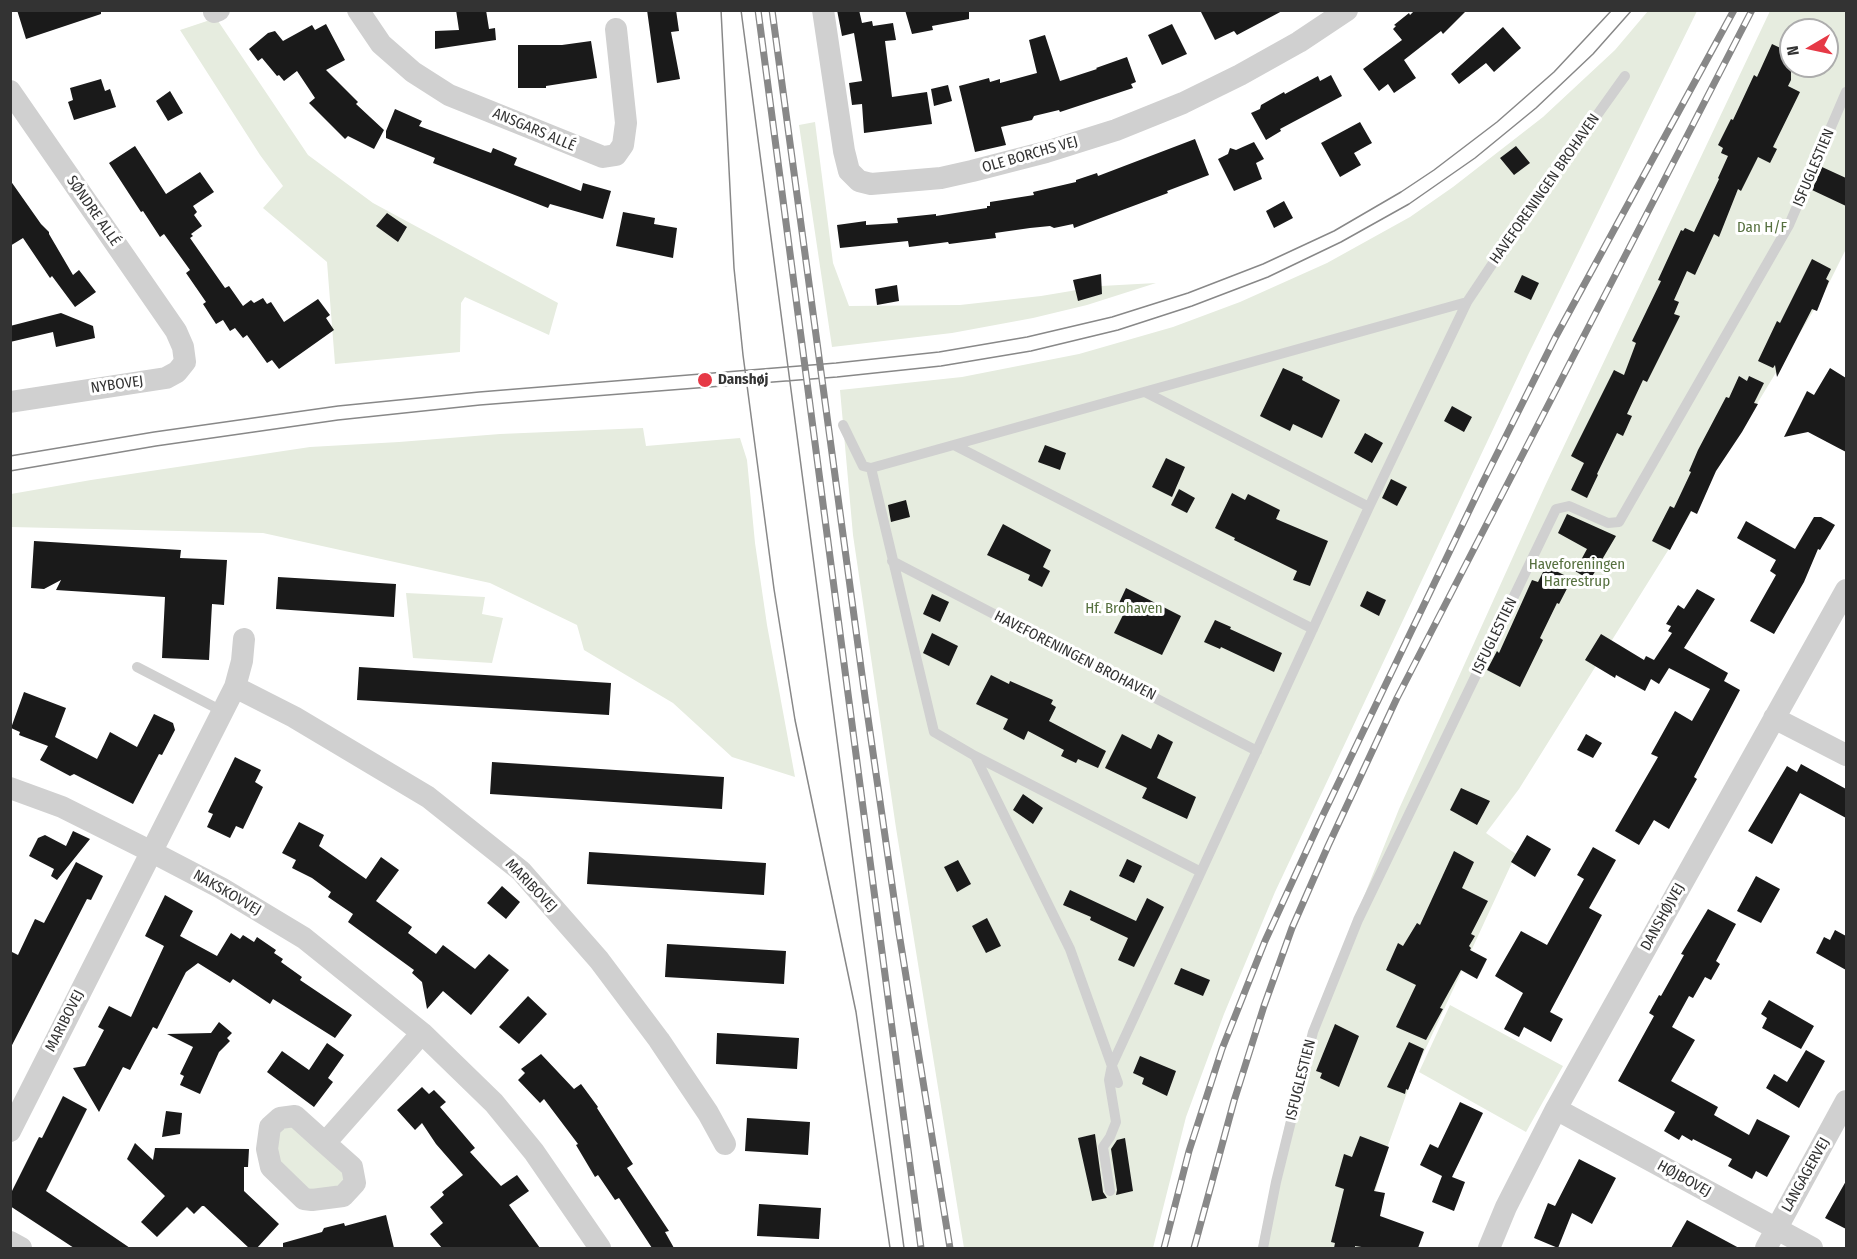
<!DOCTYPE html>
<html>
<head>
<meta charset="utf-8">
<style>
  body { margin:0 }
  #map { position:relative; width:1857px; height:1259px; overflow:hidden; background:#fff; font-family:"Fira Sans Condensed",sans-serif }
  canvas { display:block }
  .frame { position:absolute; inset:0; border:12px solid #333; pointer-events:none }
  .north { position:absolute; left:1779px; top:18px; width:60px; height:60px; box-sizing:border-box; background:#fff; border:2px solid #adadad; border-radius:50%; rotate:261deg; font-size:16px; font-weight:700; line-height:24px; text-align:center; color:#333 }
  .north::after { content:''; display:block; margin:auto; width:21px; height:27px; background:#e63946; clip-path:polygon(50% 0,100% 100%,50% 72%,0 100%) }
</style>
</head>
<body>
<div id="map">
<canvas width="1857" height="1259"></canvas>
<div class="frame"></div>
<div class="north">N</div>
</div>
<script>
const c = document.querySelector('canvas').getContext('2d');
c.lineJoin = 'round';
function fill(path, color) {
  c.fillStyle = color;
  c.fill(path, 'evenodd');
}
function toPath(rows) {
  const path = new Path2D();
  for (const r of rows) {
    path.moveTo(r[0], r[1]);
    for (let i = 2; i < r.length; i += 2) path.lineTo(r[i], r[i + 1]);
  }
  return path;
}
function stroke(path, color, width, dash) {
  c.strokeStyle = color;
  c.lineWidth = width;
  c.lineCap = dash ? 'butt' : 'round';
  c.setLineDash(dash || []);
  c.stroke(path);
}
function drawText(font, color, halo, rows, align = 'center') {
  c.font = font + ' "Fira Sans Condensed",sans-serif';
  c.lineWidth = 6;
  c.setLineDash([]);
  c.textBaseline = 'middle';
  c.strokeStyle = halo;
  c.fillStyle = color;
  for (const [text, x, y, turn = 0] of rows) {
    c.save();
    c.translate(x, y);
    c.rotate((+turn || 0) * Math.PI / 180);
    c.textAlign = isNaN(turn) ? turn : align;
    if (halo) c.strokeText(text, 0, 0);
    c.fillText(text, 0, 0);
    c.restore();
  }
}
const green = toPath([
  [1648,11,1697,11,1528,355,1275,892,1224,1014,1186,1117,1153,1248,964,1248,896,828,853,535,840,390,962,377,1079,354,1173,327,1240,302,1327,263,1410,217,1453,187,1543,117,1615,50],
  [1770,11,1846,11,1846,249,1823,295,1672,544,1519,789,1486,833,1516,854,1413,1076,1387,1148,1360,1248,1258,1248,1288,1112,1310,1031,1399,809,1545,486],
  [1791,30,1827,30,1827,66,1791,66],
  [216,18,308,155,373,203,558,303,549,335,465,297,461,303,460,352,335,364,327,262,263,208,283,186,260,155,180,30],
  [815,122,833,263,849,306,960,305,1041,296,1101,286,1156,283,1087,305,1033,318,952,333,832,347,799,125],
  [643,428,646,446,740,438,747,460,755,543,767,625,795,777,732,757,673,703,584,650,577,625,490,583,263,533,11,527,11,494,91,480,310,447,399,442,500,434],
  [406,593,485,597,482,614,503,618,492,663,413,658],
  [1450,1005,1563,1066,1526,1132,1419,1072],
  [292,1125,344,1172,344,1180,340,1188,311,1193,272,1159,277,1132]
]);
const building = toPath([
  [17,10,101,10,101,14,26,39],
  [456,10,486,10,489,29,495,28,496,40,435,49,435,31,459,30],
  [647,10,676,10,679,31,671,32,680,79,657,83],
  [837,10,859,10,862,23,872,21,873,26,893,23,896,40,885,41,892,97,927,92,932,124,864,133,862,104,852,105,849,83,862,81,854,33,842,36],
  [905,10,969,10,969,19,932,26,933,30,912,34],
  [1200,10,1284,10,1237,35,1234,31,1215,40],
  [1415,10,1467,10,1443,34,1441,31,1404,60,1416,78,1394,93,1388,84,1379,91,1363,69,1402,40,1393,29,1396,26,1394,25,1409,13,1410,15],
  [326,24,345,60,326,70,358,102,356,104,384,130,374,149,348,136,345,139,309,103,315,98,297,71,284,81,279,75,277,76,262,58,258,61,249,49,268,33,275,31,283,41,312,25,315,30],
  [1172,24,1187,54,1162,65,1148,35],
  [1503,27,1521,48,1494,72,1486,63,1459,84,1451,74],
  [1045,35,1060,81,1097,69,1096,68,1127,57,1136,82,1131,84,1133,88,1060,112,1059,110,1034,116,1032,120,1001,127,1006,145,975,152,959,86,989,78,990,82,1000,79,1000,83,1037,73,1029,40],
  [591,41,597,78,546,86,546,88,518,88,518,45,562,45],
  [1772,44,1791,53,1791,80,1788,86,1800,92,1773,147,1777,149,1770,163,1758,157,1741,191,1738,189,1719,237,1714,234,1695,275,1687,271,1674,300,1679,302,1674,314,1680,316,1647,382,1643,380,1627,414,1632,416,1623,436,1617,433,1597,474,1598,475,1587,498,1571,490,1584,463,1571,456,1614,370,1624,375,1636,343,1632,341,1661,281,1658,280,1681,230,1683,231,1685,228,1694,232,1719,179,1718,178,1728,156,1721,153,1723,148,1718,145,1731,119,1733,120,1754,75,1757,77],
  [1331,75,1342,96,1280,129,1281,131,1266,140,1251,113,1260,109,1261,105,1284,92,1285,94,1318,76,1320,81],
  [101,79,105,91,110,89,116,107,74,120,68,102,73,100,70,88],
  [948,85,952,101,934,106,931,89],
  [170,91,183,113,168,121,156,101],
  [395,109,422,121,419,126,491,153,493,148,517,158,514,165,581,191,583,183,611,191,603,219,550,204,548,208,433,163,435,158,386,138,386,131],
  [1360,122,1372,143,1354,153,1361,165,1340,177,1321,143],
  [1195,139,1209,175,1167,191,1168,193,1074,228,1073,224,1054,228,1050,226,1030,228,995,233,996,238,949,244,948,242,909,247,908,241,840,248,837,225,866,221,866,225,898,223,897,218,936,214,936,216,987,208,987,206,990,206,990,202,1034,195,1033,192,1076,182,1076,180,1097,173,1098,176],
  [1254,142,1264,159,1256,163,1262,179,1234,191,1218,159,1228,154,1230,148,1236,150],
  [135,146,166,194,200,172,214,192,193,206,197,212,194,215,202,226,191,234,193,236,190,238,225,288,229,286,243,306,251,300,254,303,263,298,267,304,271,302,284,322,318,299,330,315,326,318,334,330,279,369,272,360,267,363,247,335,243,338,235,328,230,331,223,320,216,324,203,304,206,302,186,273,190,270,164,234,160,237,143,211,141,212,109,163],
  [1516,146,1530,163,1514,175,1500,158],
  [1822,167,1846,178,1846,206,1812,190],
  [10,180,41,224,49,232,49,234,73,275,79,270,96,292,75,307,52,276,50,278,23,238,10,246],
  [1284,201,1293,218,1274,228,1266,211],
  [623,212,655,218,654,224,677,228,673,258,616,246],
  [387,213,407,227,398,242,376,226],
  [1812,259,1831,269,1826,279,1829,281,1817,311,1812,309,1777,377,1775,365,1773,368,1758,361,1777,321,1780,323],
  [1101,274,1102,294,1078,301,1073,280],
  [1522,275,1539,283,1531,300,1514,292],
  [897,285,899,301,877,305,875,289],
  [61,313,93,326,95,338,56,347,53,332,10,342,10,326],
  [1283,368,1303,377,1302,380,1340,400,1322,438,1293,424,1290,431,1260,416],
  [1830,368,1846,378,1846,452,1808,432,1784,437,1807,391,1814,395],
  [1739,376,1747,381,1749,376,1764,383,1754,403,1758,404,1742,432,1716,471,1697,514,1691,511,1670,550,1652,541,1670,506,1674,508,1691,472,1689,471,1698,450,1726,397,1729,398],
  [1452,406,1472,417,1464,432,1444,421],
  [1365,433,1383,443,1372,463,1354,453],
  [1045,445,1066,453,1060,470,1038,462],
  [1166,458,1185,467,1172,497,1152,487],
  [1391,479,1407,487,1397,506,1382,498],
  [1179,489,1195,498,1187,513,1171,505],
  [1232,493,1245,500,1248,494,1280,510,1276,519,1328,541,1310,586,1293,580,1297,571,1234,540,1235,538,1215,528],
  [906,500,910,517,891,522,888,505],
  [1567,514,1616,536,1590,580,1575,571,1587,549,1558,533],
  [1814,517,1821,517,1835,525,1820,550,1818,549,1804,582,1774,634,1750,621,1776,575,1770,571,1776,560,1737,538,1746,521,1795,549],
  [1003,524,1051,550,1043,567,1050,571,1042,587,1028,580,1030,575,987,555],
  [34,541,181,550,180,558,227,560,224,605,212,604,209,660,162,658,165,597,56,590,61,580,44,589,31,588],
  [1546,566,1572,579,1559,604,1557,603,1540,638,1543,640,1520,687,1487,670,1497,651,1499,653,1532,580,1538,582],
  [278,577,396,584,394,617,276,609],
  [1126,588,1181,616,1162,655,1114,633,1127,607,1119,603],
  [1697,589,1715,599,1684,648,1728,673,1724,681,1740,690,1694,777,1697,779,1669,829,1654,820,1639,845,1615,831,1658,757,1651,754,1675,711,1692,721,1710,689,1669,668,1659,684,1651,679,1645,691,1616,675,1615,678,1585,660,1601,634,1644,660,1646,656,1654,660,1672,633,1668,631,1671,626,1666,624,1678,605,1684,609],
  [1367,591,1386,600,1379,616,1360,606],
  [932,594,949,602,940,622,923,614],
  [1215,620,1231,627,1230,629,1282,653,1274,672,1221,647,1220,649,1204,642],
  [932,633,958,646,949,666,923,653],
  [359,667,611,683,609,715,357,700],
  [991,675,1009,684,1010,681,1053,700,1051,704,1056,707,1049,721,1106,751,1098,768,1078,759,1076,763,1061,756,1064,750,1028,731,1024,740,1003,729,1008,719,976,704],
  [24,692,66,708,55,737,97,759,110,732,137,747,154,714,173,723,175,730,162,755,159,754,133,804,74,774,70,776,40,760,48,746,19,735,20,732,11,728],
  [1122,734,1151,749,1158,734,1173,742,1157,778,1196,797,1187,819,1142,798,1147,788,1105,768],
  [1586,734,1602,743,1593,758,1577,750],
  [235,757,261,770,255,782,263,787,243,829,236,826,230,838,207,827,213,814,208,812],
  [492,762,724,777,722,809,490,794],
  [1801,764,1846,789,1846,818,1800,793,1772,844,1748,831,1787,766,1797,772],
  [1461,788,1490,801,1477,825,1450,810],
  [1023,794,1043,808,1033,824,1013,810],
  [299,822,324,835,319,846,366,879,381,857,399,870,376,901,412,927,408,933,436,954,443,945,475,969,489,954,509,970,471,1015,443,991,427,1009,422,982,412,973,414,970,348,922,353,914,328,897,331,892,312,878,292,868,296,860,282,853],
  [73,831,90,839,57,880,51,876,54,869,29,856,38,838,45,835,66,846],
  [1527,835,1551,849,1535,877,1511,862],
  [1593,847,1616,860,1589,908,1602,915,1550,1012,1563,1019,1551,1042,1524,1027,1519,1037,1504,1029,1523,993,1495,976,1521,931,1547,945,1584,879,1577,875],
  [1454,851,1474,862,1462,888,1488,901,1471,934,1475,936,1469,946,1471,948,1470,950,1487,959,1477,979,1461,970,1440,1008,1443,1009,1426,1040,1396,1027,1416,985,1386,970,1398,943,1403,946,1417,923,1420,925],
  [589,852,766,863,764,895,587,884],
  [1127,859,1142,866,1134,883,1119,876],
  [958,860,971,884,957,892,944,867],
  [76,862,103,876,91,900,87,899,10,1049,10,951,18,955,35,919,44,923],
  [1756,876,1780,889,1761,923,1737,911],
  [502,886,520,902,506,919,487,903],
  [1070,890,1136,921,1147,898,1164,907,1134,967,1118,960,1128,938,1090,920,1091,917,1063,905],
  [165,895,193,911,180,936,217,956,231,933,240,939,243,935,254,942,257,937,276,950,274,953,283,959,281,962,302,977,300,980,352,1015,335,1038,273,999,270,1004,233,979,230,983,198,963,186,972,157,1029,153,1027,130,1070,123,1067,99,1112,73,1068,85,1066,104,1030,98,1027,109,1006,131,1017,164,946,145,936],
  [1708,909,1736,924,1716,961,1720,964,1711,980,1705,977,1693,998,1689,996,1672,1027,1695,1040,1671,1081,1718,1107,1714,1115,1749,1135,1757,1119,1790,1136,1767,1177,1756,1171,1752,1179,1728,1166,1732,1159,1693,1139,1692,1141,1682,1135,1679,1140,1664,1131,1675,1112,1618,1081,1654,1016,1649,1013,1659,995,1661,996,1684,955,1681,954],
  [987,918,1001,946,986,953,972,926],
  [1835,930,1846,936,1846,970,1816,953,1824,937,1830,940],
  [667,944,786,951,784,984,665,977],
  [1181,968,1210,980,1203,996,1174,984],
  [528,996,547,1014,519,1044,499,1027],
  [1769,1000,1814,1026,1801,1049,1762,1028,1767,1018,1761,1014],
  [219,1022,232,1033,227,1038,230,1041,219,1052,200,1094,180,1085,184,1076,180,1074,193,1047,167,1034,211,1033],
  [1335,1024,1359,1036,1339,1087,1320,1078,1322,1073,1316,1071],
  [717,1033,799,1038,797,1069,716,1064],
  [1409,1042,1424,1049,1408,1090,1406,1089,1405,1094,1387,1087],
  [327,1043,344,1055,328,1078,333,1082,314,1107,267,1072,282,1051,309,1070],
  [1806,1050,1825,1061,1799,1108,1766,1088,1774,1074,1787,1082],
  [541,1054,574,1089,581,1084,598,1107,597,1108,633,1164,627,1168,669,1231,665,1232,674,1248,652,1248,619,1198,615,1200,598,1175,595,1177,576,1145,578,1144,544,1099,540,1103,518,1080,525,1073,521,1069],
  [1140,1056,1176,1071,1167,1096,1142,1084,1144,1078,1133,1073],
  [422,1087,429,1094,434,1090,446,1102,440,1107,475,1148,470,1152,501,1186,517,1175,529,1191,509,1205,540,1248,442,1248,430,1234,443,1223,430,1207,444,1195,442,1192,463,1175,436,1144,422,1123,415,1130,397,1110],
  [63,1096,87,1109,46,1191,130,1248,74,1248,10,1206,10,1195,39,1137,42,1138],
  [1460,1102,1483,1113,1452,1177,1465,1182,1454,1211,1432,1202,1442,1176,1420,1165,1430,1144,1438,1148],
  [166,1111,182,1113,180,1134,162,1137],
  [747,1118,810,1122,808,1155,745,1151],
  [1095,1134,1103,1192,1107,1198,1092,1201,1078,1138],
  [1360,1136,1389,1147,1374,1191,1385,1193,1380,1216,1424,1232,1418,1248,1368,1248,1355,1246,1355,1248,1334,1248,1335,1243,1331,1242,1344,1189,1335,1186,1344,1154,1352,1157],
  [1125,1138,1133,1191,1116,1195,1117,1190,1111,1149,1117,1140],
  [135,1143,153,1160,155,1148,249,1149,248,1167,244,1167,244,1191,279,1224,257,1248,249,1248,204,1206,202,1206,194,1214,187,1207,157,1237,141,1222,165,1196,127,1159],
  [1579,1159,1616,1178,1592,1224,1572,1213,1558,1248,1534,1238,1548,1203,1555,1206],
  [1846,1181,1846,1229,1825,1218],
  [759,1204,821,1208,819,1239,757,1236],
  [386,1215,394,1248,283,1248,283,1243,322,1232,324,1228,344,1223,345,1226],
  [1687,1220,1739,1248,1671,1248]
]);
const lane = toPath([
  [1145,392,1369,507],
  [843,425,863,466,871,468,1467,302,1515,230,1625,76],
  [954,445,1313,629],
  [871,468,934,732,975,756,1201,872],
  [892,561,1257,751],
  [137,667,222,711],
  [975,756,1070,949,1118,1083],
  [1110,1191,1103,1147,1110,1137,1116,1122,1109,1080,1112,1065,1369,507,1467,302],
  [1263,1248,1276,1182,1313,1032,1358,920,1556,509,1569,506,1608,523,1619,522,1789,225,1846,92]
]);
const street = toPath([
  [358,10,381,44,413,72,449,95,603,157,616,155,623,145,626,123,616,29],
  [823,10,844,151,849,171,859,181,871,184,941,178,972,171,1046,152,1116,130,1183,103,1240,75,1299,42,1347,10],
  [214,12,219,10],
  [10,91,176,331,183,347,185,362,177,372,166,378,10,402],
  [235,687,294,717,428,797,521,871,599,960,659,1040,708,1113,725,1144],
  [1774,718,1846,755],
  [10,788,62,807,152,852,221,888,304,938,422,1033,494,1103,534,1152,600,1248],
  [1556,1109,1812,1248],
  [10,1131,235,687,242,661,244,639],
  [325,1143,352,1167,355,1183,343,1196,312,1200,304,1199,271,1167,267,1149,270,1127,280,1118,295,1116,325,1143,422,1033],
  [10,1242,21,1248],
  [1489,1248,1506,1207,1556,1109,1846,590],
  [1766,1248,1846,1101]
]);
const tram = toPath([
  [721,10,734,268,743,355,774,589,795,720,856,1012,890,1248],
  [741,10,904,1248],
  [10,456,154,432,338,406,479,392,836,363,939,352,1027,337,1112,317,1188,293,1263,264,1334,231,1401,192,1434,170,1497,122,1554,72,1612,10],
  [10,471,156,446,338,420,480,405,837,377,941,366,1031,351,1118,330,1192,306,1268,277,1341,242,1409,204,1475,158,1536,108,1593,54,1632,10]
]);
const rail = toPath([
  [758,10,921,1248],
  [772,10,865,697,899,933,950,1248],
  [1164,1248,1189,1151,1222,1049,1265,941,1322,817,1482,484,1555,338,1734,10],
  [1194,1248,1234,1101,1264,1006,1292,928,1328,846,1397,698,1752,10]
]);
const markers = [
  [705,380,8,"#e63946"]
];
const streetNames = [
  ["ANSGARS ALLÉ",534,130,23],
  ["OLE BORCHS VEJ",1030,155,-16],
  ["ISFUGLESTIEN",1814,168,-67],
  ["HAVEFORENINGEN BROHAVEN",1545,189,-55],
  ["SØNDRE ALLÉ",93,211,55],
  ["NYBOVEJ",117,385,-8],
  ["ISFUGLESTIEN",1495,636,-64],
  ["HAVEFORENINGEN BROHAVEN",1075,656,27],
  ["MARIBOVEJ",531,886,46],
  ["NAKSKOVVEJ",227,893,30],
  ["DANSHØJVEJ",1663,917,-61],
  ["MARIBOVEJ",65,1021,-63],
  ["ISFUGLESTIEN",1301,1080,-76],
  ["LANGAGERVEJ",1806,1175,-61],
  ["HØJBOVEJ",1684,1179,29]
];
const parkNames = [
  ["Dan H/F",1762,228],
  ["Haveforeningen",1577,565],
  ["Harrestrup",1577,582],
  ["Hf. Brohaven",1124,609]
];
const poiNames = [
  ["Danshøj",718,380]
];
fill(green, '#e6ecdf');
fill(building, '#1a1a1a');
stroke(lane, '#d0d0d0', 10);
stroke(street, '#d0d0d0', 22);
stroke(tram, '#888', 1.5);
stroke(rail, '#888', 7);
stroke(rail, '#fff', 4.5, [14]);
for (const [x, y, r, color] of markers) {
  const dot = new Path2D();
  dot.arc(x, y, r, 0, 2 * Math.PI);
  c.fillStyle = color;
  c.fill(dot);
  stroke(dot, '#fff', 2);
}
drawText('15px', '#333', '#fff', streetNames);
drawText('15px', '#56703f', '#fff', parkNames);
drawText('bold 15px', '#333', '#fff', poiNames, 'left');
</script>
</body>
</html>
